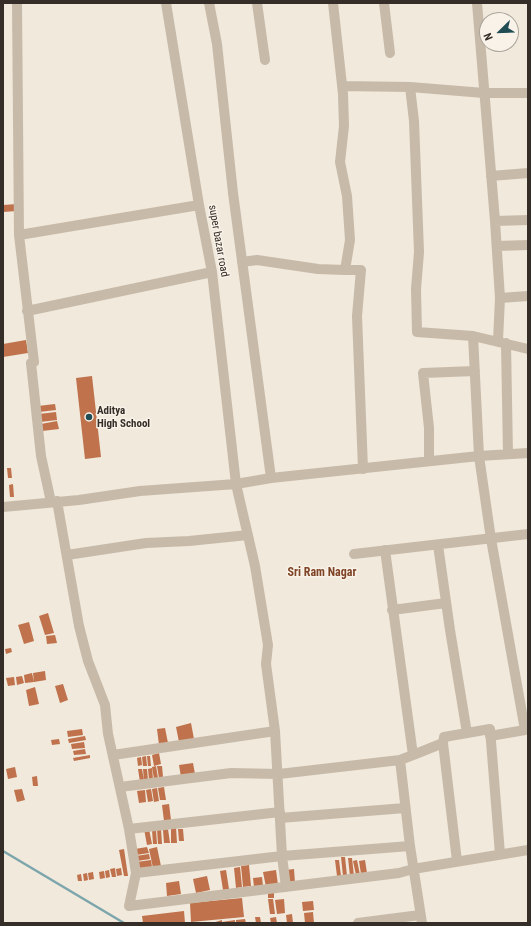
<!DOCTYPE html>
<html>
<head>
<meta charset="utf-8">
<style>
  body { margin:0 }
  #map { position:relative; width:531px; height:926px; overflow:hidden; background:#f0e9dc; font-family:"Roboto Condensed",sans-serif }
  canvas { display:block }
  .frame { position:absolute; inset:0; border:4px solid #352e28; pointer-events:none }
  .north { position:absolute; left:479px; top:12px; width:40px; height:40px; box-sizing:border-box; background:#f8f2e8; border:1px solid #aaa49b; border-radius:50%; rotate:247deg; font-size:11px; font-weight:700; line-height:16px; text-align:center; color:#352e28 }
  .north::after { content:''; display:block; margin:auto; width:14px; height:18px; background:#204c54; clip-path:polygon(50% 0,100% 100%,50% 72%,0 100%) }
</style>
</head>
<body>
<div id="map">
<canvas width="531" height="926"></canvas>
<div class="frame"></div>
<div class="north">N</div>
</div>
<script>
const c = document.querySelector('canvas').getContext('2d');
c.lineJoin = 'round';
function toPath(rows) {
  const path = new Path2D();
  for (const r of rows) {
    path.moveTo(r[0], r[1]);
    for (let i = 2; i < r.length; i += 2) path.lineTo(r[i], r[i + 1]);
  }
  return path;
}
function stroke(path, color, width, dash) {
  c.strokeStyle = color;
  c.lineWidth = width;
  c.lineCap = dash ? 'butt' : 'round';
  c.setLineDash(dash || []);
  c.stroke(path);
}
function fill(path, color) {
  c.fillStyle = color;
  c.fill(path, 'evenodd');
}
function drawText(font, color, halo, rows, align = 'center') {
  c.font = font + ' "Roboto Condensed",sans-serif';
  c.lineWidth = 3;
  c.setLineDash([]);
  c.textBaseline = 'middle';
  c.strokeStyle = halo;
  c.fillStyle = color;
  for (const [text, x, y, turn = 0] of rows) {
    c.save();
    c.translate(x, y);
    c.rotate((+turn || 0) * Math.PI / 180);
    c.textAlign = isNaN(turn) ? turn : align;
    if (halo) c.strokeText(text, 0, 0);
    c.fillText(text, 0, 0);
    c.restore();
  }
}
const stream = toPath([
  [3,851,124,923]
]);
const building = toPath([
  [17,204,17,211,3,212,3,205],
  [26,340,28,353,3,357,3,344],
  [92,376,101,457,85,459,76,378],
  [55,404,56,410,39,412,38,406],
  [56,412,57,420,40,422,39,414],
  [57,421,59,429,42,431,41,424],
  [7,468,11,468,12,478,8,478],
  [13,484,14,497,10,497,9,485],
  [48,613,54,633,45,635,39,616],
  [29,622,34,641,24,644,18,625],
  [55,635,57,643,47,644,46,636],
  [11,648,12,652,6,654,5,649],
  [45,671,46,680,34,682,33,673],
  [32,673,34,682,25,683,24,675],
  [22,676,24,683,17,685,16,677],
  [14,677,15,685,8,686,6,678],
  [63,684,68,700,60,703,55,686],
  [35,687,39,704,29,706,26,690],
  [191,723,194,739,179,742,176,727],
  [165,728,168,743,159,745,157,729],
  [82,729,83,735,68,737,67,731],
  [85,736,86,740,69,743,68,739],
  [59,739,60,744,52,745,51,740],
  [84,742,85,748,72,749,71,744],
  [85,749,86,754,74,755,73,751],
  [159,753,161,764,154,766,152,755],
  [90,755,90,758,74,761,73,758],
  [146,756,147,766,143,766,142,757],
  [147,756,150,756,151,766,148,766],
  [141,757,142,765,138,766,137,758],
  [193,763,195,774,181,777,179,765],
  [156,766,158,778,154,779,152,767],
  [157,766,162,766,163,777,159,778],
  [15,767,17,777,8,779,6,769],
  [152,768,153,779,149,779,148,769],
  [138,769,142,769,144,781,140,782],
  [143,769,147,769,148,780,144,781],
  [37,776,38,786,33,786,32,777],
  [164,787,166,800,160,800,158,788],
  [157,788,159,801,154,802,152,789],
  [22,789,25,800,17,802,14,790],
  [151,789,153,801,148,802,146,790],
  [145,790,146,802,139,803,137,791],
  [169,804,171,820,164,821,162,805],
  [176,827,177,843,171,843,171,828],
  [144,829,149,829,152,844,147,845],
  [157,829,161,829,162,844,158,844],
  [168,829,170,843,164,843,163,830],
  [178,829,183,829,184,841,179,841],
  [152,830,156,830,157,844,153,844],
  [147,847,149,853,136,855,135,849],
  [157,847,161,866,153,868,149,849],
  [124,849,128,876,124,876,119,850],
  [149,854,150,859,137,861,136,856],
  [341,857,345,857,347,876,343,876],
  [348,858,352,858,354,876,350,876],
  [151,860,152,867,138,869,137,862],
  [335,860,339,860,341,876,337,876],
  [357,860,360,875,356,875,353,861],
  [365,860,367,873,361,874,359,861],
  [249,865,251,886,243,887,241,866],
  [240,867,242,887,236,888,234,868],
  [115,868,116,877,112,877,110,869],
  [121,868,122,875,117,876,116,869],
  [294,869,295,883,288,884,286,870],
  [109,870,110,877,106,878,105,871],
  [226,870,229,889,223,890,220,871],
  [276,870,278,885,266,887,263,872],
  [104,871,105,878,100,879,99,872],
  [93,872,94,879,89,880,88,873],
  [87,873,88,880,84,881,83,874],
  [81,874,82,881,78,881,77,875],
  [207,876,210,890,196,893,193,879],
  [262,877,263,886,254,887,253,878],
  [179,881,181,894,167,896,166,883],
  [268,892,274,892,274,898,268,898],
  [242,898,244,917,191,922,190,903],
  [268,899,273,899,275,914,270,914],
  [284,899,285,913,277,914,275,900],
  [313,901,314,910,303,911,302,902],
  [184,911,185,923,143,923,142,916],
  [313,912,314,923,305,923,304,913],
  [292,914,293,923,287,923,286,915],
  [255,917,260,917,261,923,256,923],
  [276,917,277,923,271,923,270,918],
  [245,919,246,923,236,923,236,920],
  [222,920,222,922,235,920,235,923,212,923]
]);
const minor = toPath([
  [17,3,19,235,34,362,31,363,41,456,51,502],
  [166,3,199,205,212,272,236,484,255,566,268,645,266,664,275,731,282,856,286,887],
  [209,3,217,44,233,193,271,478],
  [257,3,265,60],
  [333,3,343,94,344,126,340,162,347,196,350,240,345,270,361,270,357,316,363,469],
  [384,3,390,53],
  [477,3,495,221,500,298,528,296],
  [342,86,410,87,414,121,419,252,416,289,417,332,473,336,528,349],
  [410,87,484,93,528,93],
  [491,176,528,173],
  [495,221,528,220],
  [19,235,199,205],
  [497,246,528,245],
  [242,262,257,260,318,269,345,270],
  [27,311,212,272],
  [473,336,479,456,491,539,525,730,528,729],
  [498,341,500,298],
  [506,343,508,454],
  [429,461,429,428,423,373,475,371],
  [57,501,79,626,88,661,105,705,108,734,129,829,136,873,129,906,399,873,413,869,528,850],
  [3,507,79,500,140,491,236,484,271,478,479,456,528,453],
  [438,545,450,630,467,733,490,729,500,854],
  [385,550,413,755,400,760],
  [354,554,528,534],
  [67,555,146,543,189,541,248,535],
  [392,610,446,603],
  [490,736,525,730],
  [443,743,457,861],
  [113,755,275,731],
  [413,755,443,743,444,737,467,733],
  [120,787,231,773,279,774,400,760,410,846,422,923],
  [280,818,405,808],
  [129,829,280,812],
  [136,873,282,856,410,846],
  [358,923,420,915]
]);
const markers = [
  [89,417,4,"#204c54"]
];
const streetNames = [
  ["super bazar road",218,241,80]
];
const poiNames = [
  ["Aditya",97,411],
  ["High School",97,424]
];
const neighbourhoodNames = [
  ["Sri Ram Nagar",322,573]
];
stroke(stream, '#7da5ac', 2.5);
fill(building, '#bf724c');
stroke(minor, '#c8baa9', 10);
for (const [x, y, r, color] of markers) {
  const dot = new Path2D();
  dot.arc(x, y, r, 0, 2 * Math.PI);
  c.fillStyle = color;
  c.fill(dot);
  stroke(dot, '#f8f2e8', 1.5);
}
drawText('11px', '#352e28', '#f8f2e8', streetNames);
drawText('bold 11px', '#352e28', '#f8f2e8', poiNames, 'left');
drawText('bold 12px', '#7f4426', '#f8f2e8', neighbourhoodNames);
</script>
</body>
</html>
